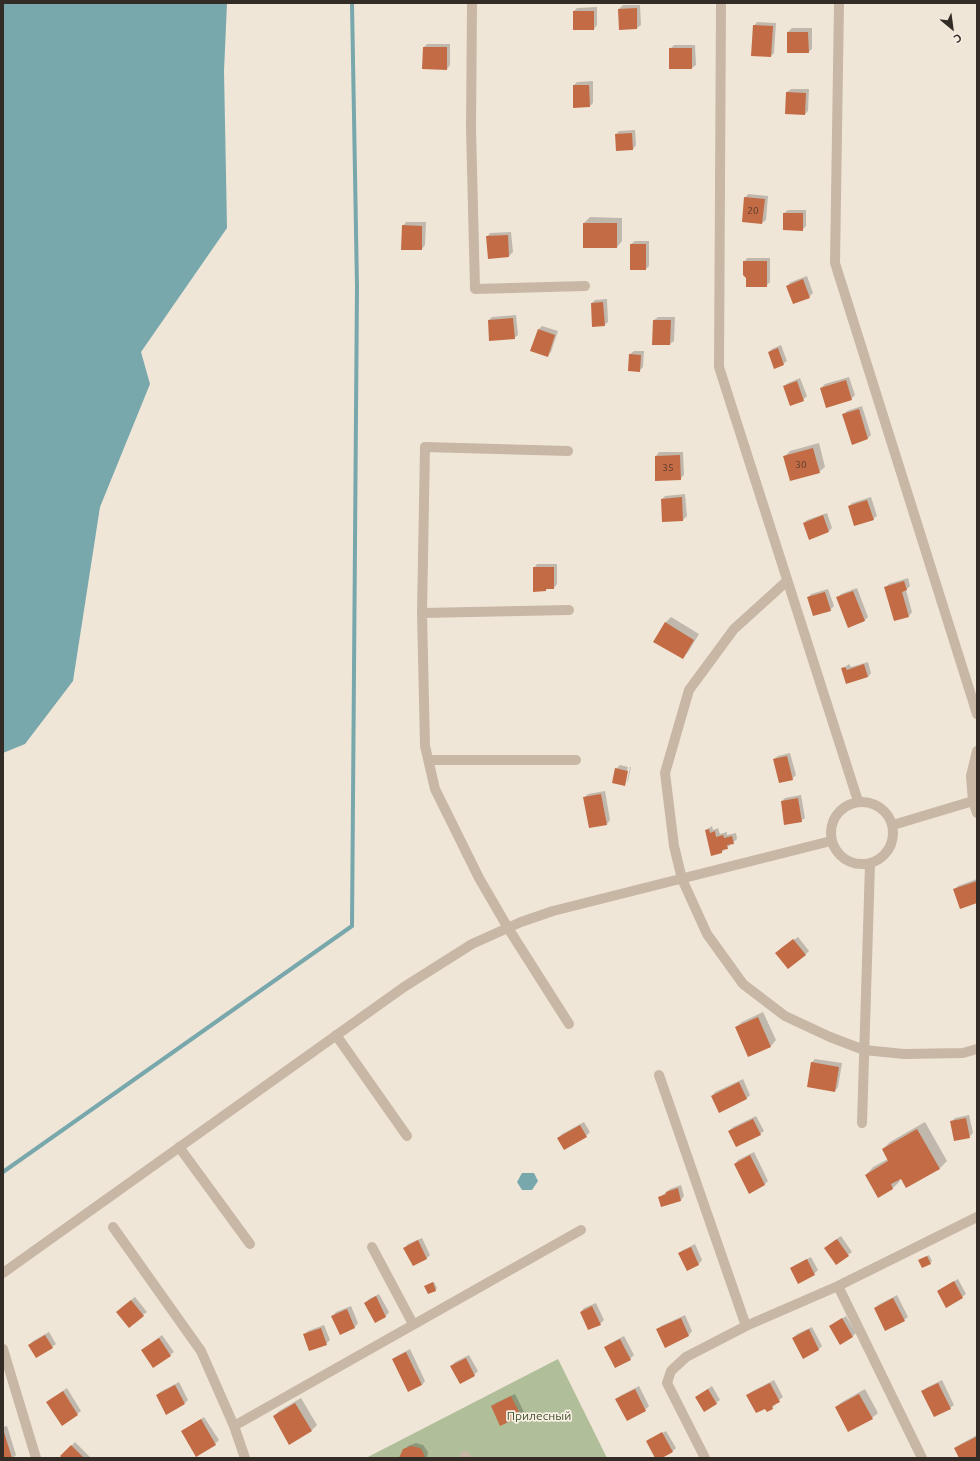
<!DOCTYPE html>
<html>
<head>
<meta charset="utf-8">
<style>
  body { margin:0 }
  #map { position:relative; width:980px; height:1461px; overflow:hidden; background:#f0e6d8; font-family:Ubuntu,sans-serif }
  canvas { display:block }
  .frame { position:absolute; inset:0; border:4px solid #332b26; pointer-events:none }
  .north { position:absolute; left:932px; top:8px; width:40px; height:40px; -webkit-text-stroke:3px #f8f0e4; paint-order:stroke; rotate:151deg; font-size:11px; font-weight:700; line-height:16px; text-align:center; color:#332b26 }
  .north::after { content:''; display:block; margin:auto; width:14px; height:18px; background:#332b26; clip-path:polygon(50% 0,100% 100%,50% 72%,0 100%) }
</style>
</head>
<body>
<div id="map">
<canvas width="980" height="1461"></canvas>
<div class="frame"></div>
<div class="north">С</div>
</div>
<script>
const c = document.querySelector('canvas').getContext('2d');
c.lineJoin = 'round';
function fill(path, color) {
  c.fillStyle = color;
  c.fill(path, 'evenodd');
}
function toPath(rows) {
  const path = new Path2D();
  for (const r of rows) {
    if (r.length === 3) {
      path.moveTo(r[0] + r[2], r[1]);
      path.arc(r[0], r[1], r[2], 0, 2 * Math.PI);
      continue;
    }
    path.moveTo(r[0], r[1]);
    for (let i = 2; i < r.length; i += 2) path.lineTo(r[i], r[i + 1]);
  }
  return path;
}
function stroke(path, color, width, dash) {
  c.strokeStyle = color;
  c.lineWidth = width;
  c.lineCap = dash ? 'butt' : 'round';
  c.setLineDash(dash || []);
  c.stroke(path);
}
function drawText(font, color, halo, rows, align = 'center') {
  c.font = font + ' Ubuntu,sans-serif';
  c.lineWidth = 3.5;
  c.setLineDash([]);
  c.textBaseline = 'middle';
  c.strokeStyle = halo;
  c.fillStyle = color;
  for (const [text, x, y, turn = 0] of rows) {
    c.save();
    c.translate(x, y);
    c.rotate((+turn || 0) * Math.PI / 180);
    c.textAlign = isNaN(turn) ? turn : align;
    if (halo) c.strokeText(text, 0, 0);
    c.fillText(text, 0, 0);
    c.restore();
  }
}
const green = toPath([
  [558,1359,607,1458,366,1458]
]);
const water = toPath([
  [3,3,227,3,224,71,227,228,141,352,150,384,100,507,73,681,25,744,3,753],
  [522,1173,534,1173,538,1181,532,1190,522,1190,517,1182]
]);
const shadow = toPath([
  [623,5,640,5,641,25,637,28,619,9],
  [597,7,597,25,594,29,574,11,577,8],
  [757,22,776,23,774,53,771,56,754,26],
  [792,28,812,28,812,49,808,52,788,32],
  [427,44,450,44,450,65,447,69,424,47],
  [674,45,695,45,696,65,692,68,670,49],
  [593,81,593,103,590,106,574,85,577,82],
  [791,89,809,89,808,111,805,114,787,92],
  [635,130,636,145,633,149,616,134,619,131],
  [748,194,768,196,766,220,762,223,745,198],
  [788,210,806,210,806,226,802,230,784,213],
  [590,217,622,218,622,241,617,247,584,223],
  [406,222,426,222,425,245,422,249,403,226],
  [511,232,513,252,509,256,489,258,487,237,490,233],
  [635,241,649,241,649,266,646,269,631,244],
  [747,258,770,258,770,282,766,286,747,278,744,262],
  [807,276,813,293,809,297,787,286,791,282],
  [607,299,608,322,604,325,592,303,595,300],
  [516,315,518,335,514,338,489,320,492,317],
  [658,317,675,317,674,341,670,344,654,320],
  [542,326,558,331,551,352,548,355,538,330],
  [781,345,787,361,783,364,769,352,772,349],
  [634,351,644,351,643,367,639,371,630,354],
  [849,377,855,395,851,399,821,388,825,384],
  [800,378,807,396,803,400,784,386,788,383],
  [862,406,871,435,868,438,853,443,843,415,847,411],
  [819,443,825,467,819,472,784,457,790,451],
  [659,452,683,452,684,475,680,479,656,456],
  [685,494,687,516,683,520,663,521,662,499,665,496],
  [871,497,877,516,873,519,849,506,852,503],
  [827,513,832,528,829,531,804,523,807,520],
  [537,564,557,564,557,584,554,588,548,588,546,590,534,568],
  [908,578,910,586,906,590,912,612,909,616,895,620,885,588,889,584],
  [857,588,868,617,864,621,838,597,841,594],
  [828,589,834,606,830,610,808,598,811,594],
  [671,617,699,634,688,652,683,658,665,623],
  [868,662,871,673,868,677,842,669,849,664,851,667],
  [790,753,796,775,792,779,774,759,778,756],
  [620,765,628,767,625,782,627,782,630,767,631,767,628,781,624,784,616,769],
  [605,791,610,820,607,824,584,798,588,794],
  [801,795,805,818,801,821,782,801,785,798],
  [712,826,713,830,718,828,720,834,727,832,727,835,736,833,737,839,722,852,706,830],
  [977,879,977,902,954,890,958,886],
  [798,937,809,951,805,955,780,949],
  [763,1012,776,1040,771,1046,749,1056,736,1027,742,1022],
  [815,1059,842,1063,838,1087,835,1091,812,1062],
  [743,1079,750,1095,747,1098,719,1112,712,1096,715,1092],
  [969,1115,973,1133,969,1137,951,1122,955,1118],
  [756,1116,764,1131,760,1134,729,1131,733,1127],
  [584,1122,590,1132,586,1136,558,1138,562,1134],
  [925,1122,947,1161,939,1169,901,1178,899,1179,900,1181,893,1188,878,1196,866,1175,873,1167,888,1159,883,1149,890,1142],
  [754,1152,768,1181,765,1184,749,1192,735,1164,738,1160],
  [681,1185,684,1196,681,1200,661,1206,659,1198,670,1189],
  [841,1236,852,1252,848,1255,828,1245],
  [422,1238,430,1255,427,1258,413,1265,405,1248,408,1244],
  [695,1244,702,1260,699,1264,687,1270,679,1253,683,1250],
  [929,1255,932,1261,930,1263,920,1259],
  [811,1257,818,1270,814,1274,791,1268,795,1265],
  [958,1279,966,1294,962,1297,938,1291,942,1288],
  [434,1282,437,1288,436,1290,425,1286],
  [379,1294,389,1312,386,1316,375,1321,365,1303,369,1299],
  [897,1295,908,1317,904,1320,875,1308,878,1305],
  [135,1297,147,1312,143,1315,121,1308],
  [596,1303,604,1320,600,1324,581,1312,584,1308],
  [351,1306,358,1323,355,1327,340,1333,333,1316,336,1312],
  [685,1315,692,1331,689,1335,665,1346,657,1330,661,1326],
  [846,1316,856,1333,852,1337,830,1326],
  [324,1325,330,1340,326,1344,304,1335,308,1331],
  [812,1327,822,1346,818,1350,793,1338,797,1334],
  [49,1332,56,1344,52,1347,29,1345,33,1341],
  [162,1335,174,1352,170,1355,142,1350],
  [624,1336,634,1355,630,1359,606,1347,609,1344],
  [410,1349,425,1381,422,1385,393,1359,397,1356],
  [469,1355,478,1371,474,1375,460,1382,452,1366,455,1362],
  [774,1380,783,1397,775,1403,776,1404,772,1408,765,1407,748,1395,751,1392],
  [942,1380,954,1405,950,1408,922,1392,926,1388],
  [179,1382,188,1400,185,1403,157,1395,160,1392],
  [639,1386,649,1406,645,1410,627,1419,617,1399,620,1396],
  [712,1386,720,1400,716,1403,696,1397],
  [67,1388,81,1411,62,1425,47,1402],
  [865,1389,878,1413,872,1418,836,1407,842,1402],
  [515,1394,524,1412,520,1416,492,1406,496,1403],
  [301,1398,317,1425,312,1430,274,1416,279,1411],
  [204,1417,219,1440,215,1444,182,1432],
  [7,1426,16,1455,13,1458,3,1458,3,1427],
  [666,1431,676,1448,672,1452,660,1458,656,1458,647,1441,650,1438,650,1440],
  [977,1435,977,1458,960,1458,955,1448,959,1445],
  [75,1442,90,1457,88,1458,64,1458,62,1456],
  [416,1443,423,1445,428,1452,427,1458,401,1458,404,1450,408,1446]
]);
const stream = toPath([
  [3,1172,352,926,357,287,352,3]
]);
const building = toPath([
  [637,8,637,29,619,30,618,9],
  [573,11,594,11,594,30,573,30],
  [753,25,773,26,771,57,751,56],
  [787,32,808,32,809,53,787,53],
  [423,47,447,47,447,70,422,69],
  [669,48,692,48,692,69,669,69],
  [573,85,589,85,590,107,573,108],
  [786,92,806,93,805,115,785,114],
  [632,133,633,150,616,151,615,134],
  [744,197,765,199,762,224,742,222],
  [783,213,803,213,803,231,783,230],
  [583,223,617,223,617,248,583,248],
  [402,225,422,226,422,250,401,250],
  [508,235,509,257,488,259,486,236],
  [630,244,646,244,646,270,630,270],
  [743,261,767,261,767,287,746,287,746,278,743,275],
  [803,279,810,298,793,304,786,286],
  [603,302,605,326,592,327,591,303],
  [513,318,515,339,489,341,488,320],
  [653,320,671,320,670,345,652,345],
  [538,329,555,335,548,357,530,351],
  [778,348,784,365,774,369,768,352],
  [629,354,641,355,640,372,628,371],
  [846,380,852,400,826,408,820,388],
  [797,381,804,401,790,406,783,386],
  [859,409,868,439,852,445,842,414],
  [813,448,820,473,790,481,783,456],
  [680,455,681,480,655,481,655,456],
  [682,497,683,521,662,522,661,499],
  [867,500,874,520,854,526,848,506],
  [823,515,829,532,809,540,803,523],
  [533,567,554,567,554,589,546,589,546,591,533,592],
  [904,581,907,590,902,592,909,617,894,621,884,587],
  [853,591,865,621,848,628,836,597],
  [825,592,831,611,813,616,807,597],
  [665,622,694,640,683,659,653,642],
  [864,664,868,677,846,684,841,668,845,667,847,670],
  [787,756,793,780,779,783,773,759],
  [615,768,628,771,625,786,612,783],
  [601,794,607,825,589,828,583,797],
  [798,798,802,822,784,825,781,801],
  [709,829,710,833,715,831,716,837,723,835,724,838,732,836,734,844,727,845,728,849,722,850,722,853,711,856,705,830],
  [977,881,977,903,960,909,953,889],
  [793,939,806,955,788,969,775,953],
  [758,1017,771,1047,748,1057,735,1027],
  [811,1062,839,1067,835,1092,807,1087],
  [739,1082,747,1099,719,1113,711,1096],
  [966,1118,970,1138,954,1141,950,1121],
  [753,1119,761,1135,736,1147,728,1131],
  [580,1125,587,1137,564,1150,557,1138],
  [917,1129,940,1169,906,1188,901,1179,891,1184,893,1189,878,1198,865,1175,888,1161,882,1149],
  [750,1155,765,1185,749,1194,734,1164],
  [678,1188,681,1201,661,1207,658,1197,666,1194,666,1192],
  [837,1239,849,1256,836,1265,824,1248],
  [418,1240,427,1259,413,1266,403,1248],
  [691,1247,699,1265,687,1271,678,1253],
  [927,1256,931,1264,922,1268,918,1260],
  [807,1259,815,1275,798,1284,790,1268],
  [954,1281,963,1298,946,1308,937,1291],
  [433,1282,436,1291,428,1294,424,1286],
  [376,1296,386,1317,375,1323,364,1303],
  [893,1298,905,1321,885,1331,874,1308],
  [131,1300,144,1316,129,1328,116,1312],
  [592,1306,601,1325,588,1330,580,1312],
  [347,1309,355,1328,340,1335,331,1316],
  [681,1318,689,1336,665,1348,656,1329],
  [842,1318,853,1337,840,1345,829,1326],
  [321,1328,327,1345,309,1351,303,1334],
  [809,1329,819,1350,803,1359,792,1338],
  [45,1335,53,1348,36,1358,28,1345],
  [159,1338,171,1356,153,1368,141,1350],
  [620,1339,631,1360,615,1368,604,1347],
  [406,1352,422,1385,408,1392,392,1359],
  [466,1358,475,1376,460,1384,450,1366],
  [770,1383,780,1402,772,1406,773,1409,767,1412,765,1409,756,1413,746,1395],
  [938,1383,951,1409,934,1417,921,1391],
  [175,1385,185,1404,166,1415,156,1395],
  [635,1389,646,1411,627,1421,615,1399],
  [708,1389,717,1404,704,1412,695,1397],
  [63,1391,78,1415,62,1426,46,1402],
  [859,1394,873,1419,848,1432,835,1407],
  [511,1396,521,1416,500,1426,491,1406],
  [295,1403,312,1431,289,1445,273,1416],
  [201,1419,216,1445,196,1457,181,1431],
  [3,1429,12,1458,3,1458],
  [662,1432,673,1452,662,1458,655,1458,646,1441],
  [976,1437,977,1440,977,1458,959,1458,954,1448],
  [71,1445,84,1458,62,1458,60,1456],
  [411,1446,420,1448,423,1452,425,1458,399,1458,403,1449]
]);
const street = toPath([
  [472,3,471,128,475,289,585,286],
  [721,3,719,367,858,801],
  [839,3,835,263,977,714],
  [568,451,425,447,422,613,425,746,435,789,479,878,508,928,569,1024],
  [787,581,734,629,689,690,665,773,674,846,682,879,707,934,743,984,785,1016,830,1037,864,1050,904,1054,963,1053,977,1049],
  [422,613,569,610],
  [977,751,971,776,973,801,977,813],
  [429,760,576,760],
  [862,833,31],
  [893,825,973,801],
  [336,1035,407,1136],
  [659,1075,746,1326,686,1357,671,1371,667,1383,705,1458],
  [862,1123,870,864],
  [179,1147,250,1244],
  [113,1227,201,1351,234,1426,245,1458],
  [372,1247,413,1324],
  [3,1273,404,987,472,944,521,922,553,911,831,841],
  [838,1286,922,1458],
  [746,1326,838,1286,977,1217],
  [3,1349,36,1458],
  [234,1426,581,1230],
  [465,1456,466,1458]
]);
const numberNames = [
  ["20",753,211],
  ["30",801,465],
  ["35",668,468]
];
const parkNames = [
  ["Прилесный",539,1416]
];
fill(green, '#b0be99');
fill(water, '#78a7ac');
fill(shadow, '#0003');
stroke(stream, '#78a7ac', 4);
fill(building, '#c26b44');
stroke(street, '#c8b7a5', 10);
drawText('10px', '#573b2e', null, numberNames);
drawText('12px', '#40512b', '#f8f0e4', parkNames);
</script>
</body>
</html>
